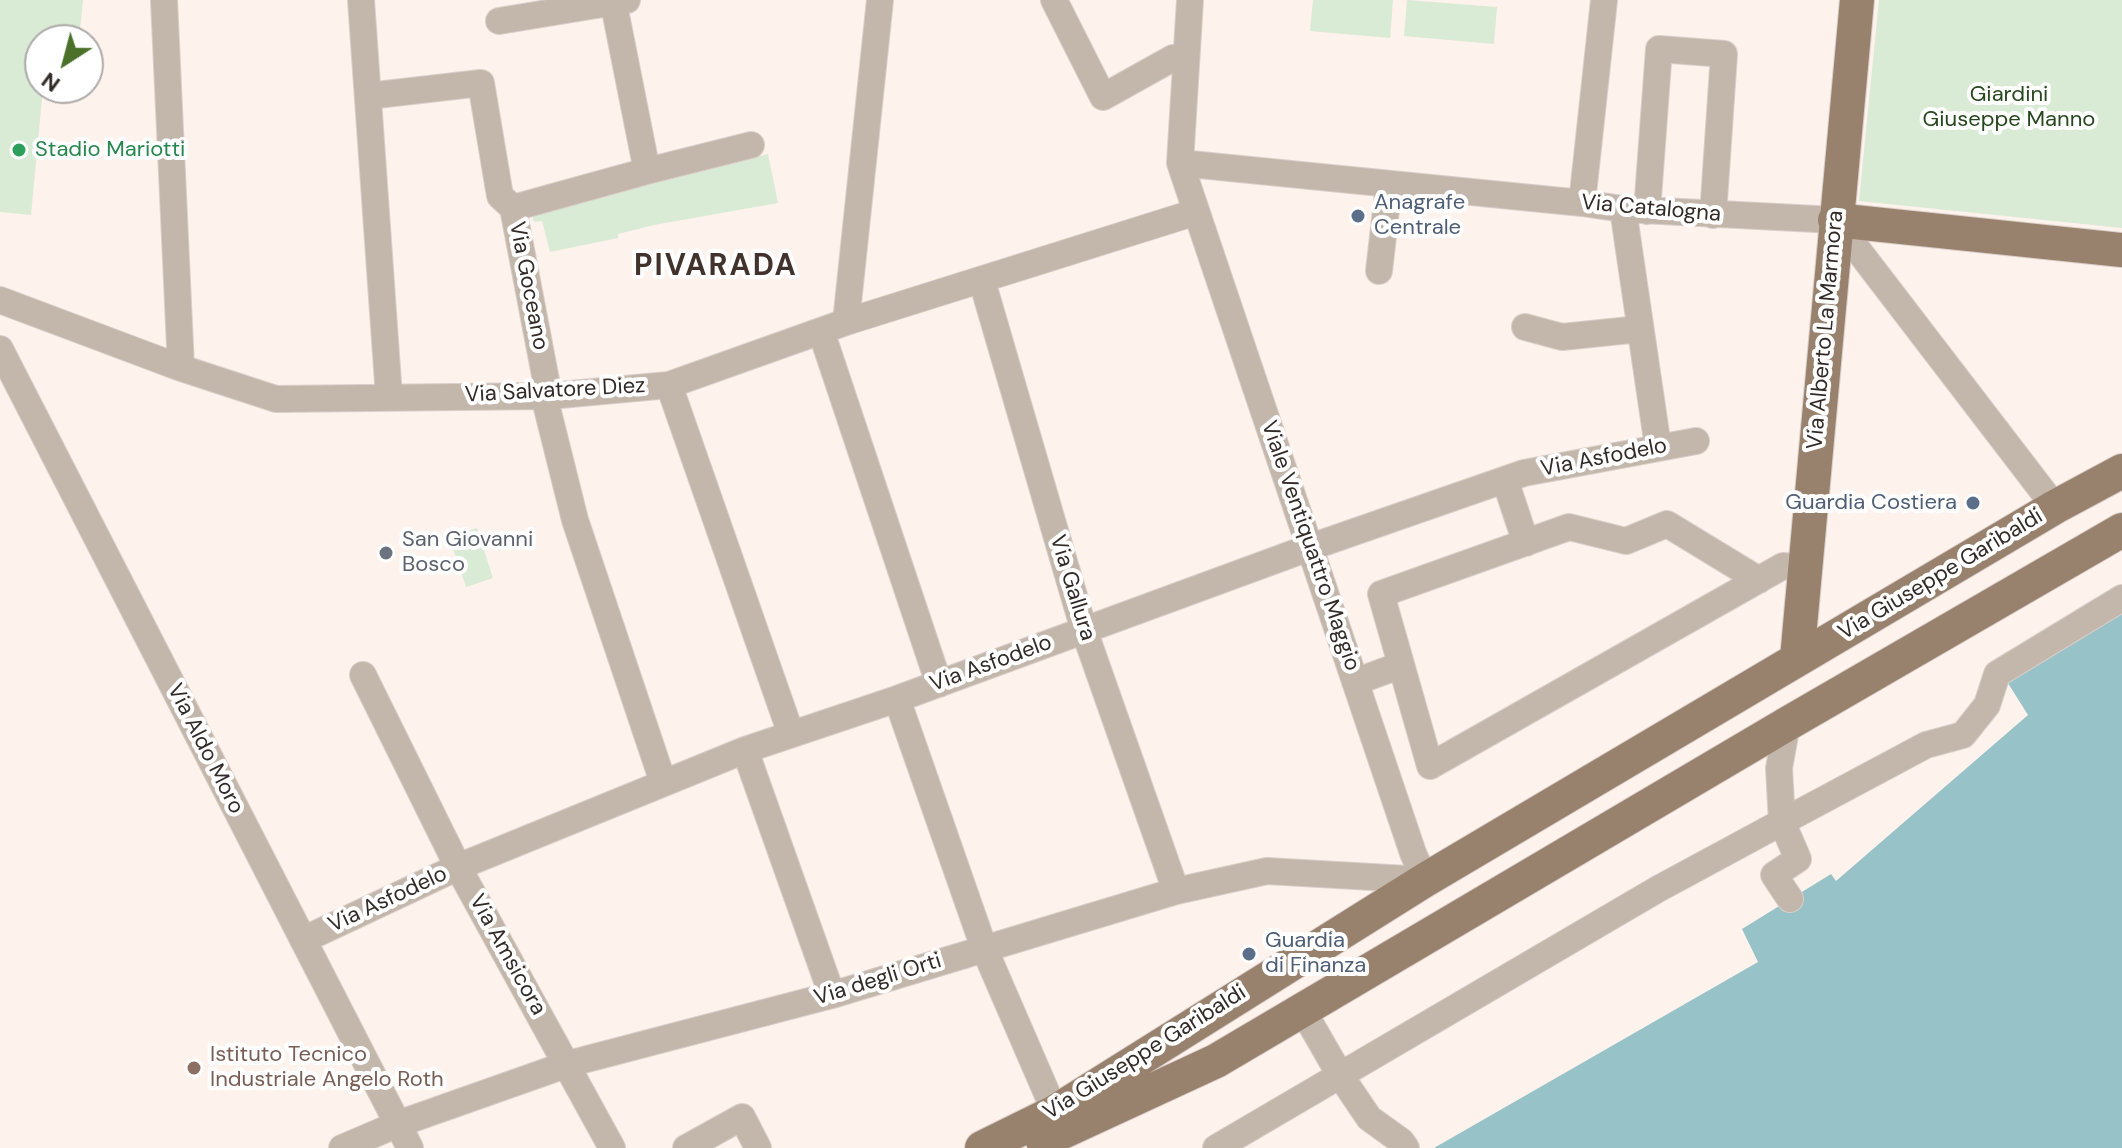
<!DOCTYPE html>
<html>
<head>
<meta charset="utf-8">
<style>
  body { margin:0 }
  #map { position:relative; width:2122px; height:1148px; overflow:hidden; background:#fef2ed; font-family:"DM Sans",sans-serif }
  canvas { display:block }
  .north { position:absolute; left:24px; top:24px; width:80px; height:80px; box-sizing:border-box; background:#fff; border:2px solid #adaaa9; border-radius:50%; rotate:216deg; font-size:22px; font-weight:700; line-height:32px; text-align:center; color:#312a27 }
  .north::after { content:''; display:block; margin:auto; width:28px; height:36px; background:#4a702a; clip-path:polygon(50% 0,100% 100%,50% 72%,0 100%) }
</style>
</head>
<body>
<div id="map">
<canvas width="2122" height="1148"></canvas>
<div class="north">N</div>
</div>
<script>
const c = document.querySelector('canvas').getContext('2d');
c.lineJoin = 'round';
function fill(path, color) {
  c.fillStyle = color;
  c.fill(path, 'evenodd');
}
function toPath(rows) {
  const path = new Path2D();
  for (const r of rows) {
    path.moveTo(r[0], r[1]);
    for (let i = 2; i < r.length; i += 2) path.lineTo(r[i], r[i + 1]);
  }
  return path;
}
function stroke(path, color, width, dash) {
  c.strokeStyle = color;
  c.lineWidth = width;
  c.lineCap = dash ? 'butt' : 'round';
  c.setLineDash(dash || []);
  c.stroke(path);
}
function drawText(font, color, halo, rows, align = 'center') {
  c.font = font + ' "DM Sans",sans-serif';
  c.lineWidth = 8;
  c.setLineDash([]);
  c.textBaseline = 'middle';
  c.strokeStyle = halo;
  c.fillStyle = color;
  for (const [text, x, y, turn = 0] of rows) {
    c.save();
    c.translate(x, y);
    c.rotate((+turn || 0) * Math.PI / 180);
    c.textAlign = isNaN(turn) ? turn : align;
    if (halo) c.strokeText(text, 0, 0);
    c.fillText(text, 0, 0);
    c.restore();
  }
}
const green = toPath([
  [0,0,83,0,79,40,40,40,40,88,43,88,31,215,0,212],
  [1313,0,1393,0,1390,38,1310,31],
  [1407,0,1497,7,1494,44,1404,36],
  [1879,0,2122,0,2122,228,1859,201],
  [768,154,778,203,654,225,618,234,618,238,550,252,542,221,534,222,531,212],
  [477,528,493,578,466,587,449,537]
]);
const water = toPath([
  [2122,613,2122,1148,1434,1148,1758,962,1742,929,1831,874,1836,881,2028,715,2006,680]
]);
const minor = toPath([
  [164,0,181,368],
  [361,0,389,397],
  [1054,0,1103,97,1173,58,1186,56],
  [499,21,627,0],
  [368,96,481,83,500,196,513,208,549,396,547,408,575,520,663,782],
  [1180,163,1582,203,1623,209,1835,220,2055,507],
  [647,171,751,145],
  [1582,203,1604,0],
  [513,208,647,171,613,0],
  [1623,209,1658,447],
  [1647,211,1659,49,1724,54,1713,215],
  [1379,271,1389,184],
  [982,281,1084,630,1176,891],
  [0,300,181,368,276,399,549,396,669,385,846,322,1196,212],
  [846,322,880,0],
  [1525,327,1562,337,1640,329],
  [821,331,939,684],
  [0,349,410,1148],
  [669,385,791,734],
  [1505,480,1526,543],
  [1759,580,1667,524,1626,541,1569,527,1381,594,1430,766,1783,566,1805,568],
  [363,675,458,867,612,1148],
  [1355,682,1401,665],
  [897,699,984,948,1055,1112],
  [745,750,832,995],
  [1790,899,1774,875,1798,859,1782,822,1926,745,1963,735,1987,705,1997,674,2122,598],
  [303,940,458,867,745,750,897,699,1311,547,1524,473,1696,441],
  [1302,1009,1340,1075,1369,1118,1401,1141,1406,1148],
  [342,1148,398,1124,568,1064,832,995,1176,891,1267,871,1425,880,1413,853,1180,163,1190,0],
  [686,1148,742,1117,758,1148],
  [1216,1148,1658,889,1782,822,1779,768,1787,724]
]);
const major = toPath([
  [1835,220,2122,250],
  [1797,659,1857,0],
  [1043,1141,1216,1061,1787,724,2122,530],
  [982,1148,1055,1112,1425,880,2055,507,2122,471]
]);
const markers = [
  [19,150,8,"#2e9e5b"],
  [1358,216,8,"#5c6f8a"],
  [1973,503,8,"#5c6f8a"],
  [386,553,8,"#6b7280"],
  [1249,954,8,"#5c6f8a"],
  [194,1068,8,"#8d6e63"]
];
const parkNames = [
  ["Giardini",2009,95],
  ["Giuseppe Manno",2009,120]
];
const leisureNames = [
  ["Stadio Mariotti",35,150]
];
const serviceNames = [
  ["Anagrafe",1374,203],
  ["Centrale",1374,228],
  ["Guardia Costiera",1957,503,"right"],
  ["Guardia",1265,941],
  ["di Finanza",1265,966]
];
const streetNames = [
  ["Via Catalogna",1651,209,5],
  ["Via Goceano",528,286,79],
  ["Via Alberto La Marmora",1826,330,-85],
  ["Via Salvatore Diez",555,391,-3],
  ["Via Asfodelo",1604,458,-11],
  ["Viale Ventiquattro Maggio",1310,546,71],
  ["Via Giuseppe Garibaldi",1941,575,-31],
  ["Via Gallura",1072,588,73],
  ["Via Asfodelo",991,664,-20],
  ["Via Aldo Moro",205,749,63],
  ["Via Asfodelo",388,900,-25],
  ["Via Amsicora",507,955,61],
  ["Via degli Orti",878,980,-17],
  ["Via Giuseppe Garibaldi",1145,1053,-32]
];
const worshipNames = [
  ["San Giovanni",402,540],
  ["Bosco",402,565]
];
const educationNames = [
  ["Istituto Tecnico",210,1055],
  ["Industriale Angelo Roth",210,1080]
];
const districtNames = [
  ["PIVARADA",716,267]
];
fill(green, '#d9ead5');
fill(water, '#96c2c8');
stroke(minor, '#d9cec9', 28);
stroke(major, '#d9cec9', 36);
stroke(minor, '#c3b6ab', 26);
stroke(major, '#98816d', 34);
for (const [x, y, r, color] of markers) {
  const dot = new Path2D();
  dot.arc(x, y, r, 0, 2 * Math.PI);
  c.fillStyle = color;
  c.fill(dot);
  stroke(dot, '#fff', 3);
}
drawText('22px', '#26471e', '#fff', parkNames);
drawText('22px', '#27864d', '#fff', leisureNames, 'left');
drawText('22px', '#4e5e75', '#fff', serviceNames, 'left');
drawText('22px', '#312a27', '#fff', streetNames);
drawText('22px', '#5b616d', '#fff', worshipNames, 'left');
drawText('22px', '#785e54', '#fff', educationNames, 'left');
c.letterSpacing = '2px';
drawText('bold 30px', '#41322c', '#fff', districtNames);
c.letterSpacing = '0px';
</script>
</body>
</html>
